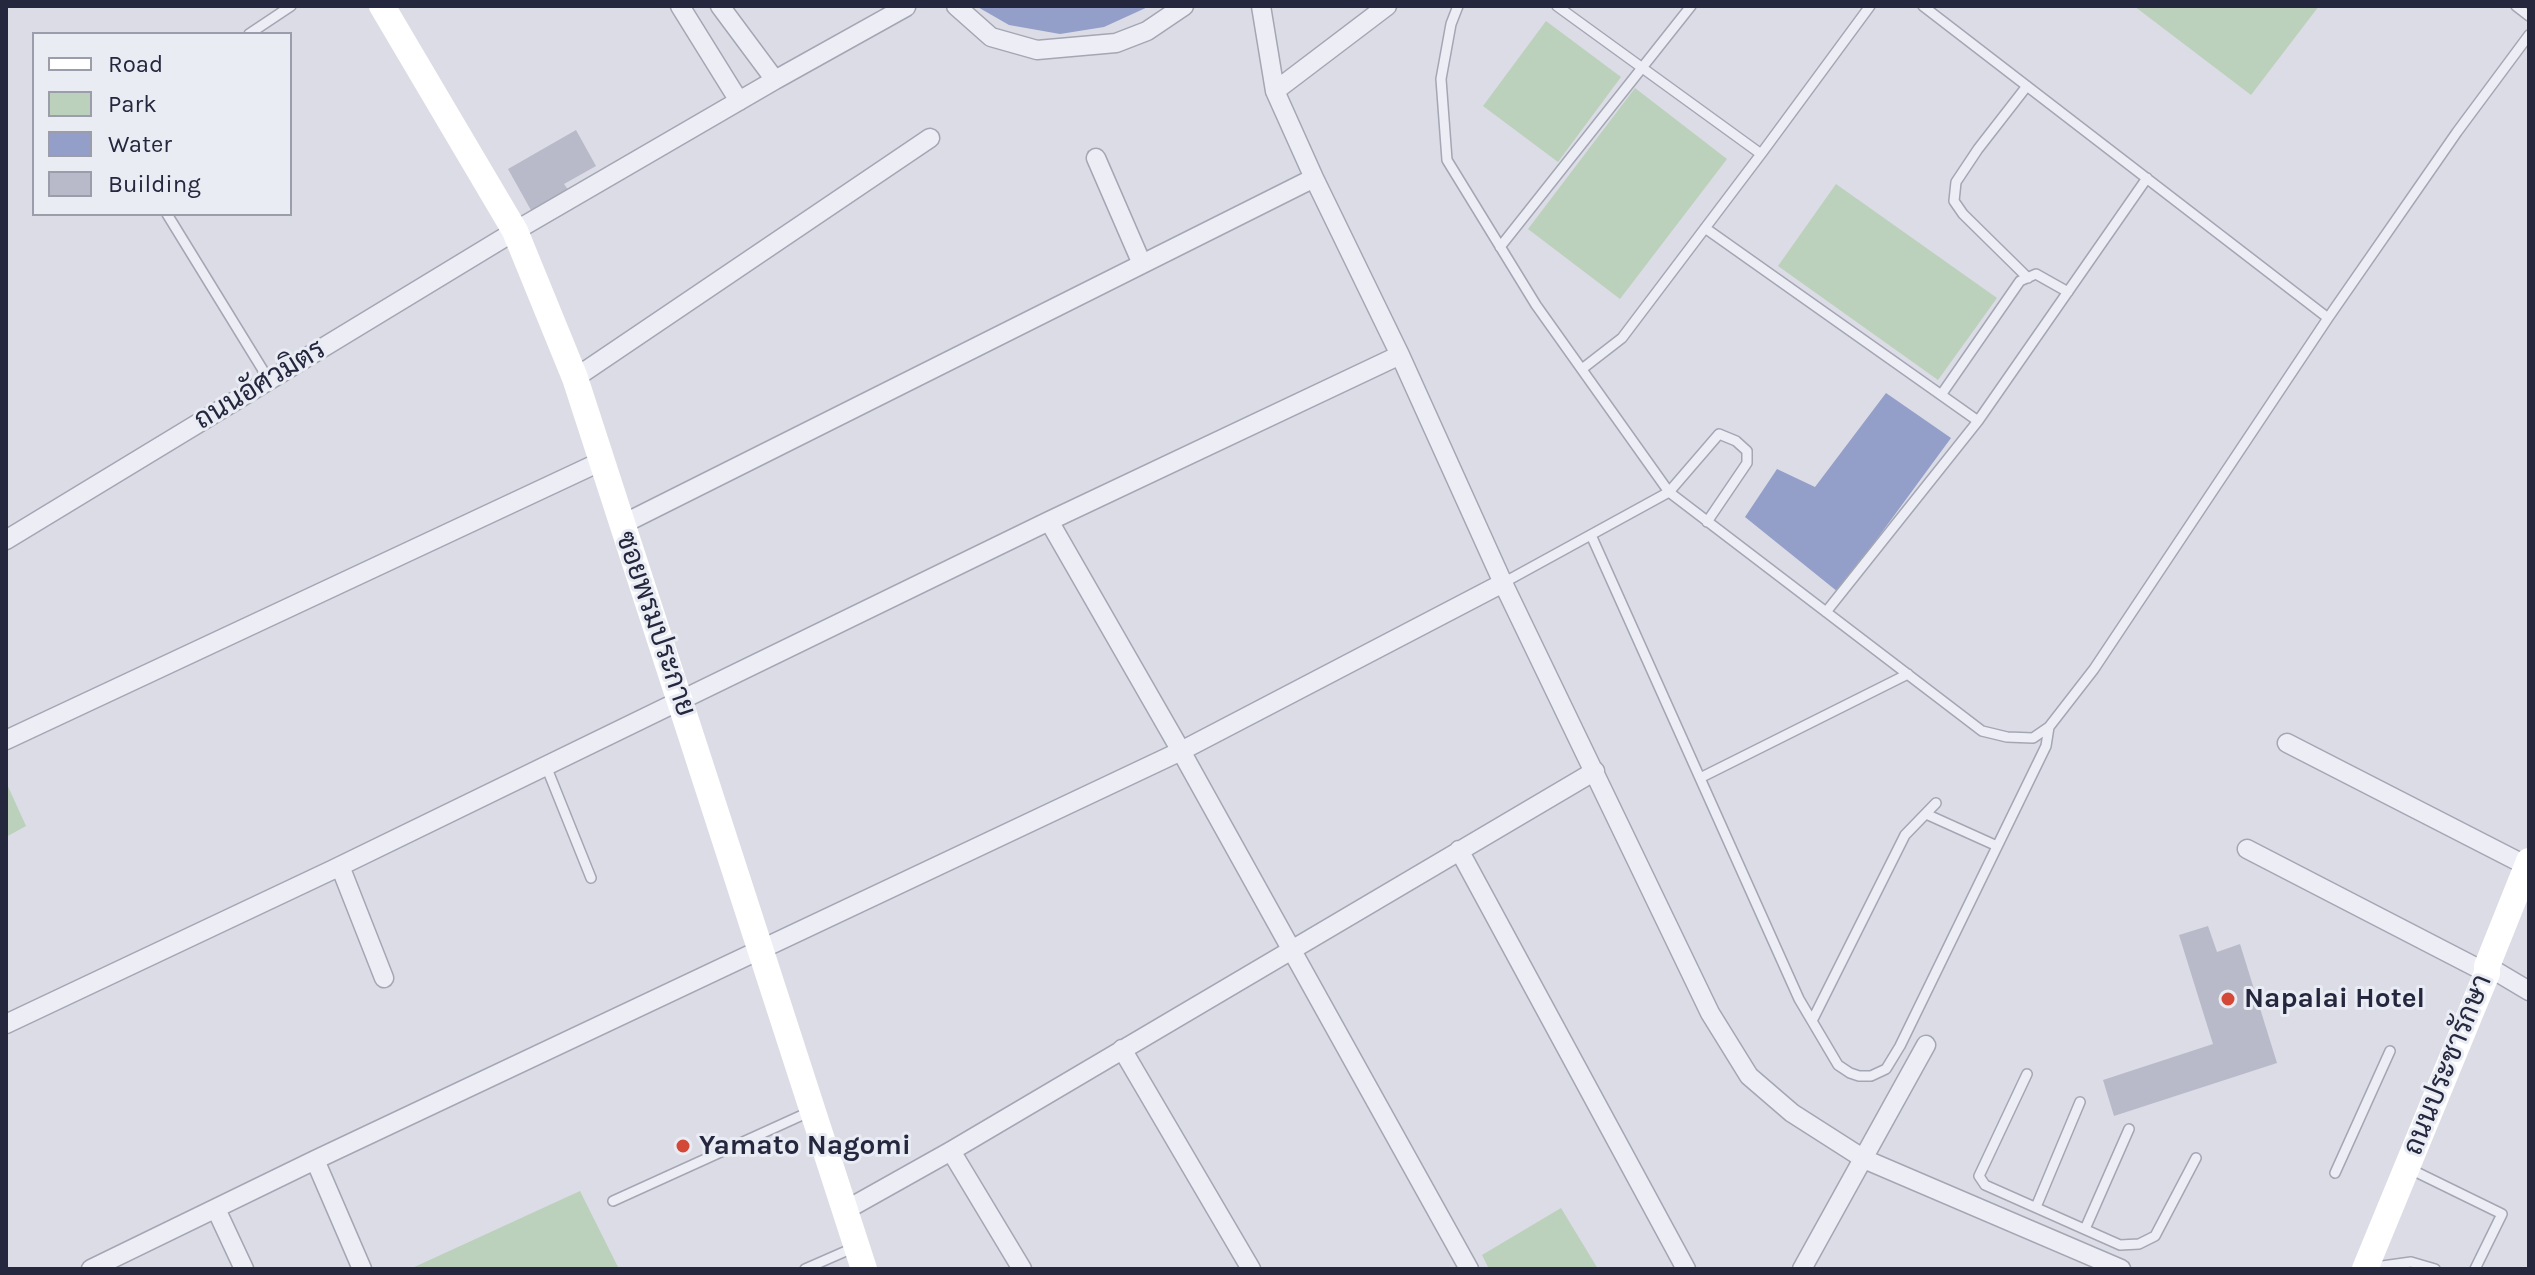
<!DOCTYPE html>
<html>
<head>
<meta charset="utf-8">
<style>
  body { margin:0 }
  #map { position:relative; width:2535px; height:1275px; overflow:hidden; background:#dbdce6; font-family:Karla,sans-serif }
  canvas { display:block }
  .frame { position:absolute; inset:0; border:8px solid #24273d; pointer-events:none }
  .legend { position:absolute; left:32px; top:32px; width:260px; height:184px; box-sizing:border-box; background:#eaecf4; border:2px solid #9b9dab; margin:0; padding:10px 14px; list-style:none; font-size:24px; color:#24273d }
  .legend li { display:flex; align-items:center; gap:16px; height:40px }
  .legend b { width:40px; border:2px solid #9b9dab }
</style>
</head>
<body>
<div id="map">
<canvas width="2535" height="1275"></canvas>
<div class="frame"></div>
<ul class="legend">
<li><b style="height:10px;background:#fff"></b>Road</li>
<li><b style="height:22px;background:#bbd1bb"></b>Park</li>
<li><b style="height:22px;background:#939fc9"></b>Water</li>
<li><b style="height:22px;background:#b8bac9"></b>Building</li>
</ul>
</div>
<script>
const c = document.querySelector('canvas').getContext('2d');
c.lineJoin = 'round';
function fill(path, color) {
  c.fillStyle = color;
  c.fill(path, 'evenodd');
}
function toPath(rows) {
  const path = new Path2D();
  for (const r of rows) {
    path.moveTo(r[0], r[1]);
    for (let i = 2; i < r.length; i += 2) path.lineTo(r[i], r[i + 1]);
  }
  return path;
}
function stroke(path, color, width, dash) {
  c.strokeStyle = color;
  c.lineWidth = width;
  c.lineCap = dash ? 'butt' : 'round';
  c.setLineDash(dash || []);
  c.stroke(path);
}
function drawText(font, color, halo, rows, align = 'center') {
  c.font = font + ' Karla,Sarabun,sans-serif';
  c.lineWidth = 6;
  c.setLineDash([]);
  c.textBaseline = 'middle';
  c.strokeStyle = halo;
  c.fillStyle = color;
  for (const [text, x, y, turn = 0] of rows) {
    c.save();
    c.translate(x, y);
    c.rotate((+turn || 0) * Math.PI / 180);
    c.textAlign = isNaN(turn) ? turn : align;
    if (halo) c.strokeText(text, 0, 0);
    c.fillText(text, 0, 0);
    c.restore();
  }
}
const green = toPath([
  [2134,6,2319,6,2251,95],
  [1546,21,1621,77,1558,162,1483,106],
  [1635,88,1727,159,1620,299,1528,229],
  [1836,184,1997,298,1938,380,1778,266],
  [6,782,26,826,6,837],
  [580,1191,619,1269,410,1269],
  [1561,1208,1598,1269,1489,1269,1482,1255]
]);
const water = toPath([
  [976,6,1150,6,1104,27,1060,34,1009,25],
  [1886,393,1951,438,1838,592,1745,517,1777,469,1815,487]
]);
const building = toPath([
  [576,130,596,166,564,184,569,191,532,212,508,169],
  [2208,926,2217,952,2240,944,2277,1063,2114,1116,2103,1080,2213,1044,2179,935]
]);
const lane = toPath([
  [1458,6,1451,24,1441,79,1447,160,1536,305,1669,492,1982,731,2007,737,2033,738,2049,727,2094,669,2328,318,2457,132,2529,35],
  [1557,6,1761,154,1622,338,1582,369],
  [1923,6,2328,318],
  [2516,6,2529,16],
  [249,34,291,6],
  [2027,86,1978,149,1956,182,1954,201,1963,214,2028,278],
  [1761,154,1870,6],
  [167,214,269,380],
  [1705,228,1978,421],
  [1500,247,1691,6],
  [1941,395,2020,281,2036,274,2068,292],
  [1591,535,1799,999,1838,1065,1850,1073,1859,1076,1871,1076,1886,1069,1900,1046,2046,746,2049,727],
  [1503,583,1669,492,1719,434,1736,441,1747,451,1747,463,1707,522],
  [1826,612,1978,421,2147,178],
  [546,766,591,878],
  [1700,778,1908,674],
  [1926,814,1997,846],
  [1812,1021,1905,835,1936,803],
  [2027,1074,1979,1176,1985,1185,2120,1245,2139,1244,2155,1236,2196,1158],
  [2410,1169,2502,1214,2475,1269],
  [2335,1173,2390,1051],
  [613,1201,809,1112],
  [2036,1207,2080,1102],
  [2085,1229,2129,1129],
  [2368,1268,2411,1262,2435,1269],
  [805,1269,853,1248]
]);
const street = toPath([
  [680,6,739,101],
  [956,6,991,37,1037,50,1116,43,1147,31,1184,6],
  [1261,6,1275,91,1314,178,1400,355,1503,583,1710,1013,1749,1076,1792,1113,1864,1159,2121,1269],
  [775,80,906,7],
  [1275,91,1387,6],
  [1096,158,1142,264],
  [575,378,930,138],
  [1049,521,1181,751,1469,1269],
  [621,525,1314,178],
  [6,540,515,231,775,80,720,6],
  [6,740,602,461],
  [2287,743,2527,866],
  [2247,849,2487,973],
  [1459,850,1686,1269],
  [340,866,384,978],
  [2487,966,2529,991],
  [6,1024,332,870,1049,521,1400,355],
  [1122,1049,1251,1269],
  [951,1151,1022,1269],
  [315,1160,362,1269],
  [216,1209,244,1269],
  [844,1211,951,1151,1595,771],
  [91,1269,315,1160,1181,751,1503,583],
  [1802,1269,1926,1045]
]);
const secondary = toPath([
  [382,6,515,231,575,378,864,1269],
  [2365,1269,2487,973,2487,966,2529,861]
]);
const markers = [
  [2228,999,8,"#d44837"],
  [683,1146,8,"#d44837"]
];
const streetNames = [
  ["ถนนอัศวมิตร",260,385,-31],
  ["ซอยพรมประกาย",655,624,71],
  ["ถนนประชารักษา",2448,1065,-68]
];
const poiNames = [
  ["Napalai Hotel",2244,999],
  ["Yamato Nagomi",699,1146]
];
fill(green, '#bbd1bb');
fill(water, '#939fc9');
fill(building, '#b8bac9');
stroke(lane, '#a4a6b3', 12);
stroke(street, '#a4a6b3', 21);
stroke(lane, '#edeef5', 9);
stroke(street, '#edeef5', 18);
stroke(secondary, '#fff', 26);
for (const [x, y, r, color] of markers) {
  const dot = new Path2D();
  dot.arc(x, y, r, 0, 2 * Math.PI);
  c.fillStyle = color;
  c.fill(dot);
  stroke(dot, '#eaecf4', 3);
}
drawText('28px', '#24273d', '#eaecf4', streetNames);
drawText('bold 28px', '#24273d', '#eaecf4', poiNames, 'left');
</script>
</body>
</html>
